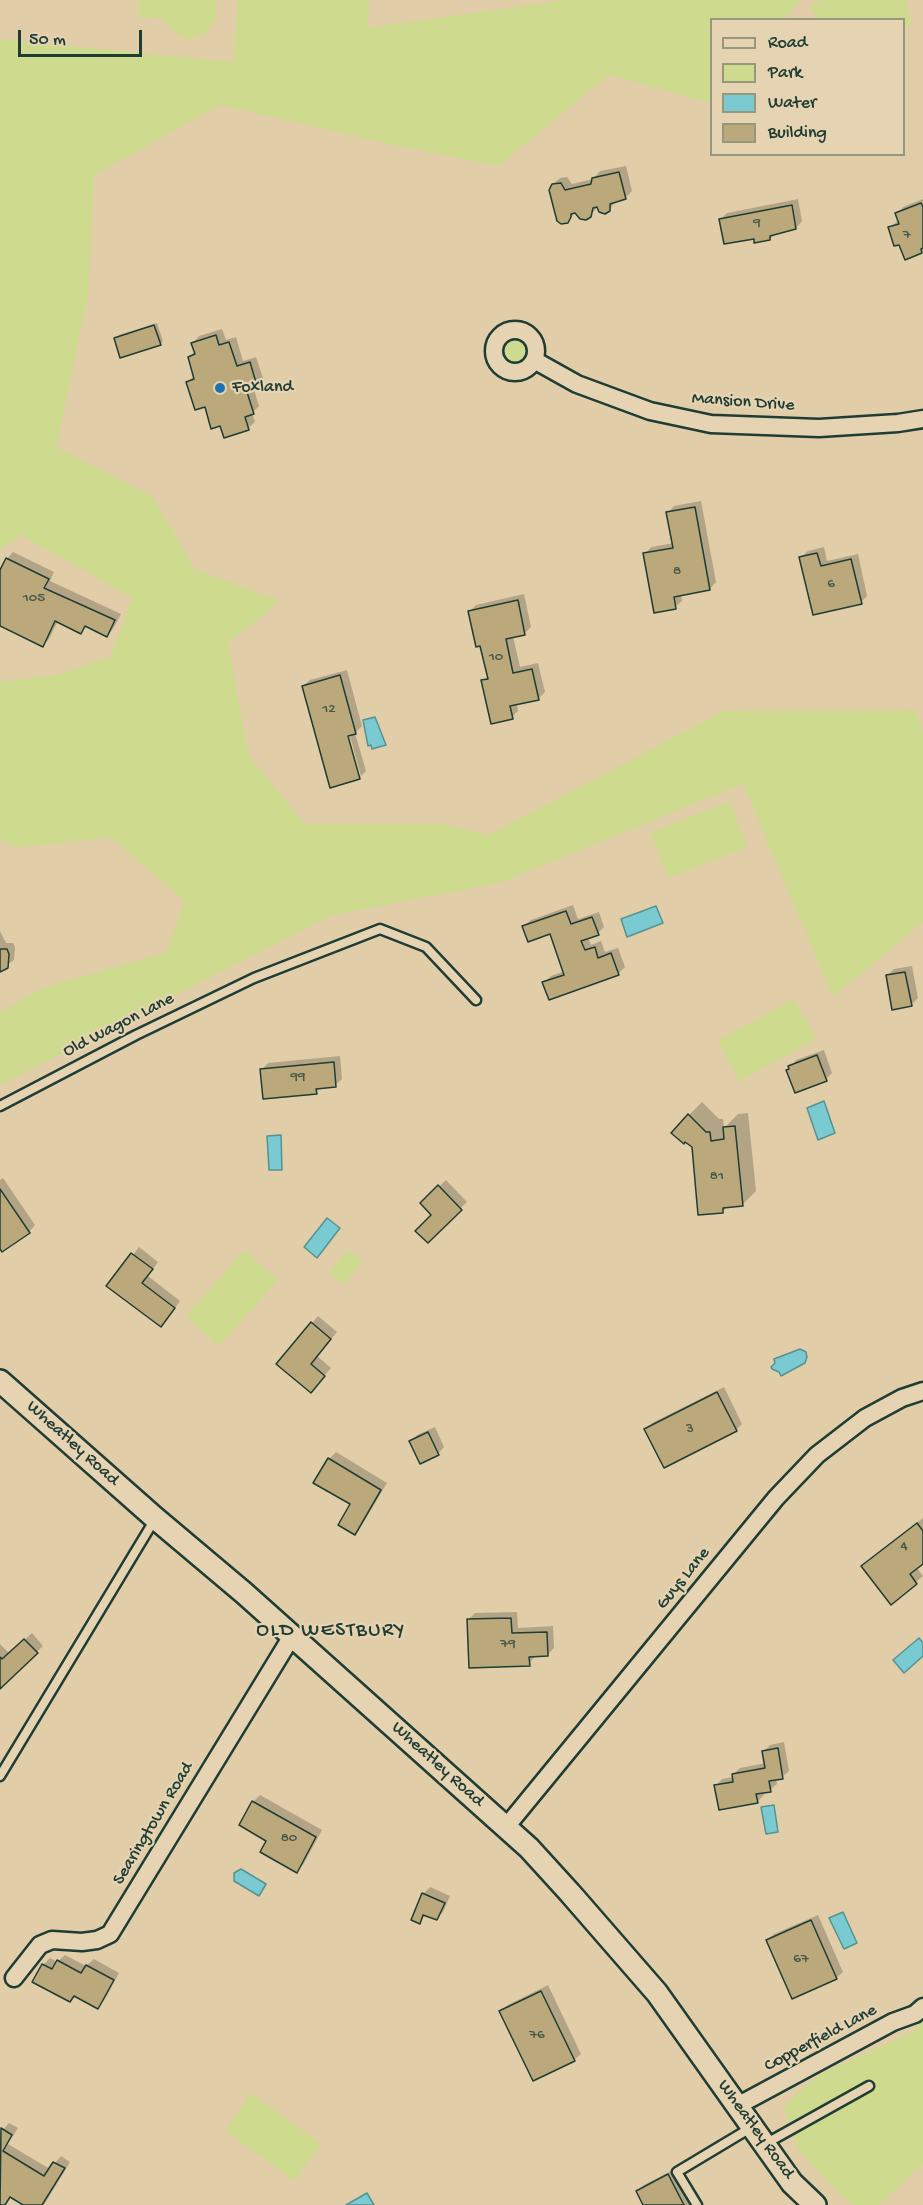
<!DOCTYPE html>
<html>
<head>
<meta charset="utf-8">
<style>
  body { margin:0 }
  #map { position:relative; width:923px; height:2205px; overflow:hidden; background:#e1cda8; font-family:"Gochi Hand",sans-serif }
  canvas { display:block }
  .legend { position:absolute; left:710px; top:18px; width:195px; height:138px; box-sizing:border-box; background:#e6d3b1; border:2px solid #96977f; margin:0; padding:8px 10px; list-style:none; font-size:18px; color:#1f3d34 }
  .legend li { display:flex; align-items:center; gap:12px; height:30px }
  .legend b { width:30px; border:2px solid #96977f }
  .scale { position:absolute; left:18px; top:30px; width:124px; height:27px; box-sizing:border-box; border:3px solid #1f3d34; border-top:0; padding-left:8px; font-size:18px; line-height:21px; white-space:nowrap; color:#1f3d34; -webkit-text-stroke:4px #e6d3b1; paint-order:stroke }
</style>
</head>
<body>
<div id="map">
<canvas width="923" height="2205"></canvas>
<ul class="legend">
<li><b style="height:8px;background:#e6d3b1"></b>Road</li>
<li><b style="height:16px;background:#ceda8e"></b>Park</li>
<li><b style="height:16px;background:#7acbd1"></b>Water</li>
<li><b style="height:16px;background:#bba97c"></b>Building</li>
</ul>
<div class="scale">50 m</div>
</div>
<script>
const c = document.querySelector('canvas').getContext('2d');
c.lineJoin = 'round';
function fill(path, color) {
  c.fillStyle = color;
  c.fill(path, 'evenodd');
}
function toPath(rows) {
  const path = new Path2D();
  for (const r of rows) {
    if (r.length === 3) {
      path.moveTo(r[0] + r[2], r[1]);
      path.arc(r[0], r[1], r[2], 0, 2 * Math.PI);
      continue;
    }
    path.moveTo(r[0], r[1]);
    for (let i = 2; i < r.length; i += 2) path.lineTo(r[i], r[i + 1]);
  }
  return path;
}
function stroke(path, color, width, dash) {
  c.strokeStyle = color;
  c.lineWidth = width;
  c.lineCap = dash ? 'butt' : 'round';
  c.setLineDash(dash || []);
  c.stroke(path);
}
function drawText(font, color, halo, rows, align = 'center') {
  c.font = font + ' "Gochi Hand",sans-serif';
  c.lineWidth = 4.5;
  c.setLineDash([]);
  c.textBaseline = 'middle';
  c.strokeStyle = halo;
  c.fillStyle = color;
  for (const [text, x, y, turn = 0] of rows) {
    c.save();
    c.translate(x, y);
    c.rotate((+turn || 0) * Math.PI / 180);
    c.textAlign = isNaN(turn) ? turn : align;
    if (halo) c.strokeText(text, 0, 0);
    c.fillText(text, 0, 0);
    c.restore();
  }
}
const green = toPath([
  [139,0,217,0,216,19,206,33,191,39,183,38,170,29,164,19,138,17],
  [238,0,369,0,368,28,566,0,800,0,785,19,712,20,711,103,609,75,498,166,403,147,220,105,94,175,88,295,56,447,154,498,194,569,280,601,228,643,248,754,304,824,440,824,488,835,724,711,915,710,923,733,923,922,833,997,743,784,499,883,332,915,0,1085,0,1012,43,988,166,952,185,901,110,837,17,848,0,840,0,682,57,675,110,657,132,598,21,535,0,549,0,39,233,62],
  [824,0,905,0,913,24,904,27,904,20,815,19,811,4],
  [515,352,12],
  [730,802,747,847,668,878,650,832],
  [794,999,816,1039,739,1081,718,1040],
  [244,1250,278,1280,219,1346,186,1316],
  [348,1250,363,1261,343,1285,329,1273],
  [923,2021,923,2164,878,2205,854,2205,845,2199,798,2150,784,2107,798,2092,820,2074,912,2032],
  [251,2093,321,2144,294,2181,225,2130]
]);
const water = toPath([
  [375,717,386,745,372,749,371,745,368,746,363,720,375,717],
  [656,906,663,923,627,937,621,919,656,906],
  [824,1101,835,1133,818,1140,807,1108,824,1101],
  [281,1135,282,1170,269,1170,267,1136,281,1135],
  [327,1218,340,1228,317,1258,304,1247,327,1218],
  [800,1349,806,1352,807,1357,805,1363,781,1376,779,1372,772,1369,771,1367,775,1363,774,1359,800,1349],
  [919,1638,923,1643,923,1656,904,1673,893,1660,919,1638],
  [774,1805,778,1832,766,1834,761,1807,774,1805],
  [241,1869,266,1884,259,1896,234,1881,234,1873,241,1869],
  [843,1912,857,1943,844,1949,829,1918,843,1912],
  [367,2193,374,2205,346,2205,367,2193]
]);
const shadow = toPath([
  [626,166,632,191,625,198,616,201,609,210,598,207,590,215,576,212,567,221,553,184,560,178,567,177,572,184,593,179,600,171],
  [798,199,802,221,796,228,776,233,770,239,755,237,720,220,727,213],
  [923,199,923,251,922,252,900,243,889,228,899,220,897,214,903,207],
  [157,323,163,341,160,344,116,338,119,335],
  [222,329,226,340,236,337,243,361,256,357,263,378,253,386,259,406,252,413,255,422,248,428,221,424,188,382,195,375,189,357,195,351,193,343,199,336],
  [701,501,716,582,710,589,681,594,682,601,675,607,645,554,651,547,674,543,668,513,674,506],
  [824,547,827,561,858,554,867,596,861,602,801,557,808,551],
  [13,552,54,572,50,581,121,614,113,629,107,635,87,626,81,632,58,621,49,639,43,645,0,624,0,574,7,559],
  [524,594,531,627,525,633,513,636,520,667,538,663,545,692,538,699,517,703,518,711,512,717,483,681,489,675,481,644,470,611,476,605],
  [347,670,362,726,355,733,366,771,359,778,331,786,303,686,310,680],
  [345,729,348,729,361,776,358,776],
  [573,905,578,919,599,912,604,927,598,933,588,937,591,945,601,941,605,952,618,948,625,967,618,974,544,983,551,976,565,971,551,932,524,926,531,920],
  [0,931,6,943,13,943,15,947,14,960,0,970],
  [912,966,918,998,911,1005,887,976,894,969],
  [824,1050,832,1073,826,1079,790,1068,796,1060],
  [340,1056,342,1079,335,1085,322,1087,316,1092,261,1070,268,1063],
  [702,1102,719,1119,723,1119,724,1128,738,1114,748,1113,756,1191,742,1205,728,1206,723,1211,693,1146,689,1115],
  [3,1178,35,1225,29,1232,0,1247,0,1180],
  [446,1180,467,1202,428,1241,434,1215,422,1203],
  [139,1247,158,1262,148,1276,180,1301,167,1319,108,1286],
  [318,1316,337,1332,317,1356,331,1368,317,1384,278,1364],
  [724,1387,742,1424,736,1430,646,1429,652,1423],
  [435,1427,444,1447,438,1454,411,1442,417,1435],
  [336,1452,387,1483,361,1526,355,1533,352,1504,329,1459],
  [923,1518,923,1562,916,1567,923,1576,891,1603,869,1560],
  [517,1612,518,1628,553,1626,554,1648,547,1655,536,1655,529,1664,468,1620,475,1613],
  [32,1633,43,1646,0,1687,0,1644,10,1654],
  [784,1742,789,1771,782,1777,776,1778,777,1784,770,1790,763,1792,764,1795,757,1802,716,1786,722,1779,734,1777,733,1774,740,1768,766,1763,763,1752,770,1745],
  [260,1795,322,1830,303,1865,296,1871,253,1802],
  [430,1887,450,1896,443,1912,437,1919,426,1915,419,1922,423,1894],
  [818,1915,843,1972,836,1978,768,1940,774,1934],
  [65,1955,86,1966,94,1959,119,1973,104,2001,98,2007,76,1995,70,2001,35,1981,44,1964,50,1958,57,1962],
  [548,1985,581,2054,574,2060,501,2011,508,2005],
  [9,2123,18,2128,8,2144,50,2169,61,2156,70,2162,44,2205,25,2205,11,2196,6,2205,0,2205,0,2133],
  [675,2169,693,2205,645,2205,638,2191,644,2185]
]);
const building = toPath([
  [619,172,626,199,610,204,610,211,605,214,599,212,597,207,593,208,591,217,586,220,580,219,575,213,571,214,571,217,568,223,561,224,557,221,549,190,552,184,561,183,565,190,591,184,592,178,619,172],
  [921,203,923,207,923,248,921,249,922,253,905,260,899,245,894,246,888,227,899,224,895,213,921,203],
  [792,205,796,229,770,236,770,240,754,243,754,239,724,244,719,219,792,205],
  [154,325,161,345,120,358,114,338,154,325],
  [216,335,219,345,229,342,237,366,250,362,257,386,246,389,254,414,245,417,249,430,224,438,220,426,211,429,205,407,195,410,186,382,194,379,188,357,195,354,191,343,216,335],
  [695,507,710,590,674,597,676,609,654,613,643,553,673,548,666,512,695,507],
  [817,553,821,566,851,559,862,604,813,615,799,557,817,553],
  [6,558,49,579,44,588,115,620,107,637,85,626,81,634,55,621,43,647,0,626,0,570,6,558],
  [518,600,525,635,506,639,513,673,532,669,539,700,510,706,513,719,491,724,481,680,488,679,480,646,476,647,468,611,518,600],
  [340,675,356,734,348,736,360,779,330,788,302,686,340,675],
  [566,911,571,924,592,917,599,935,581,941,585,950,595,947,598,958,611,953,619,975,549,1000,542,982,564,975,550,934,528,942,522,926,566,911],
  [0,949,7,949,9,954,8,968,0,972,0,949],
  [905,972,912,1006,892,1010,886,975,905,972],
  [817,1055,827,1081,795,1093,786,1070,789,1069,788,1066,817,1055],
  [334,1062,336,1087,316,1089,317,1094,263,1099,260,1069,334,1062],
  [688,1114,706,1132,710,1132,711,1141,724,1139,723,1127,735,1126,743,1206,723,1208,723,1213,698,1215,692,1147,685,1142,684,1144,671,1133,688,1114],
  [438,1185,462,1210,428,1243,415,1231,431,1215,420,1203,438,1185],
  [0,1189,30,1233,2,1252,0,1249,0,1189],
  [131,1253,153,1269,142,1283,175,1308,161,1327,106,1286,131,1253],
  [311,1322,331,1339,311,1364,325,1376,311,1393,276,1364,311,1322],
  [717,1392,737,1431,664,1468,644,1429,717,1392],
  [428,1432,439,1455,420,1464,409,1441,428,1432],
  [328,1458,381,1490,355,1535,338,1525,350,1504,313,1483,328,1458],
  [917,1523,923,1531,923,1564,910,1574,917,1584,891,1605,861,1566,917,1523],
  [511,1618,512,1633,547,1632,548,1656,529,1657,530,1666,469,1668,467,1619,511,1618],
  [24,1639,38,1653,0,1689,0,1657,2,1659,24,1639],
  [778,1748,783,1779,769,1781,771,1792,756,1794,758,1803,719,1810,714,1785,733,1782,732,1774,765,1768,762,1751,778,1748],
  [252,1801,316,1837,297,1873,260,1852,266,1841,239,1825,252,1801],
  [422,1893,445,1903,437,1920,423,1915,420,1924,411,1920,422,1893],
  [811,1920,837,1979,792,1999,766,1940,811,1920],
  [57,1960,81,1973,86,1965,114,1980,98,2009,74,1996,70,2002,32,1982,42,1964,52,1969,57,1960],
  [541,1991,575,2061,533,2081,499,2011,541,1991],
  [1,2128,12,2135,3,2151,44,2176,53,2162,65,2168,42,2205,23,2205,10,2197,5,2205,0,2205,1,2128],
  [668,2174,684,2205,643,2205,636,2191,668,2174]
]);
const service = toPath([
  [0,1106,136,1035,254,978,380,929,426,947,476,1000],
  [0,1776,155,1519],
  [765,2144,869,2086],
  [697,2205,677,2172,752,2127]
]);
const minor = toPath([
  [515,351,21],
  [534,360,577,384,650,411,711,424,819,428,898,423,923,419],
  [506,1827,776,1498,817,1455,865,1418,902,1398,923,1391],
  [14,1978,40,1945,52,1940,82,1942,97,1940,110,1934,292,1636],
  [737,2106,893,2022,915,2014,923,2007]
]);
const tertiary = toPath([
  [0,1381,155,1518,244,1593,529,1848,570,1893,657,1993,792,2183,815,2205]
]);
const markers = [
  [220,388,6,"#1f6fb2"]
];
const numberNames = [
  ["9",757,224],
  ["7",907,236],
  ["8",677,572],
  ["6",831,585],
  ["105",34,599],
  ["10",496,658],
  ["12",329,710],
  ["99",298,1078],
  ["81",717,1177],
  ["3",690,1430],
  ["4",904,1547],
  ["79",508,1645],
  ["80",289,1839],
  ["67",801,1960],
  ["76",537,2036]
];
const poiNames = [
  ["Foxland",232,388]
];
const streetNames = [
  ["Mansion Drive",743,403,4],
  ["Old Wagon Lane",119,1026,-27],
  ["Wheatley Road",72,1444,42],
  ["Guys Lane",684,1579,-51],
  ["Wheatley Road",437,1765,42],
  ["Searingtown Road",154,1824,-59],
  ["Copperfield Lane",821,2039,-28],
  ["Wheatley Road",755,2130,54]
];
const quarterNames = [
  ["OLD WESTBURY",331,1632]
];
fill(green, '#ceda8e');
fill(water, '#7acbd1');
stroke(water, '#569292', 1.5);
fill(shadow, '#0003');
fill(building, '#bba97c');
stroke(building, '#1f3d34', 1.5);
stroke(service, '#1f3d34', 13);
stroke(minor, '#1f3d34', 21);
stroke(tertiary, '#1f3d34', 26);
stroke(service, '#e6d3b1', 8);
stroke(minor, '#e6d3b1', 16);
stroke(tertiary, '#e6d3b1', 21);
for (const [x, y, r, color] of markers) {
  const dot = new Path2D();
  dot.arc(x, y, r, 0, 2 * Math.PI);
  c.fillStyle = color;
  c.fill(dot);
  stroke(dot, '#e6d3b1', 2);
}
drawText('15px', '#465846', null, numberNames);
drawText('18px', '#1f3d34', '#e6d3b1', poiNames, 'left');
drawText('18px', '#1f3d34', '#e6d3b1', streetNames);
c.letterSpacing = '1.5px';
drawText('21px', '#1f3d34', '#e6d3b1', quarterNames);
c.letterSpacing = '0px';
</script>
</body>
</html>
